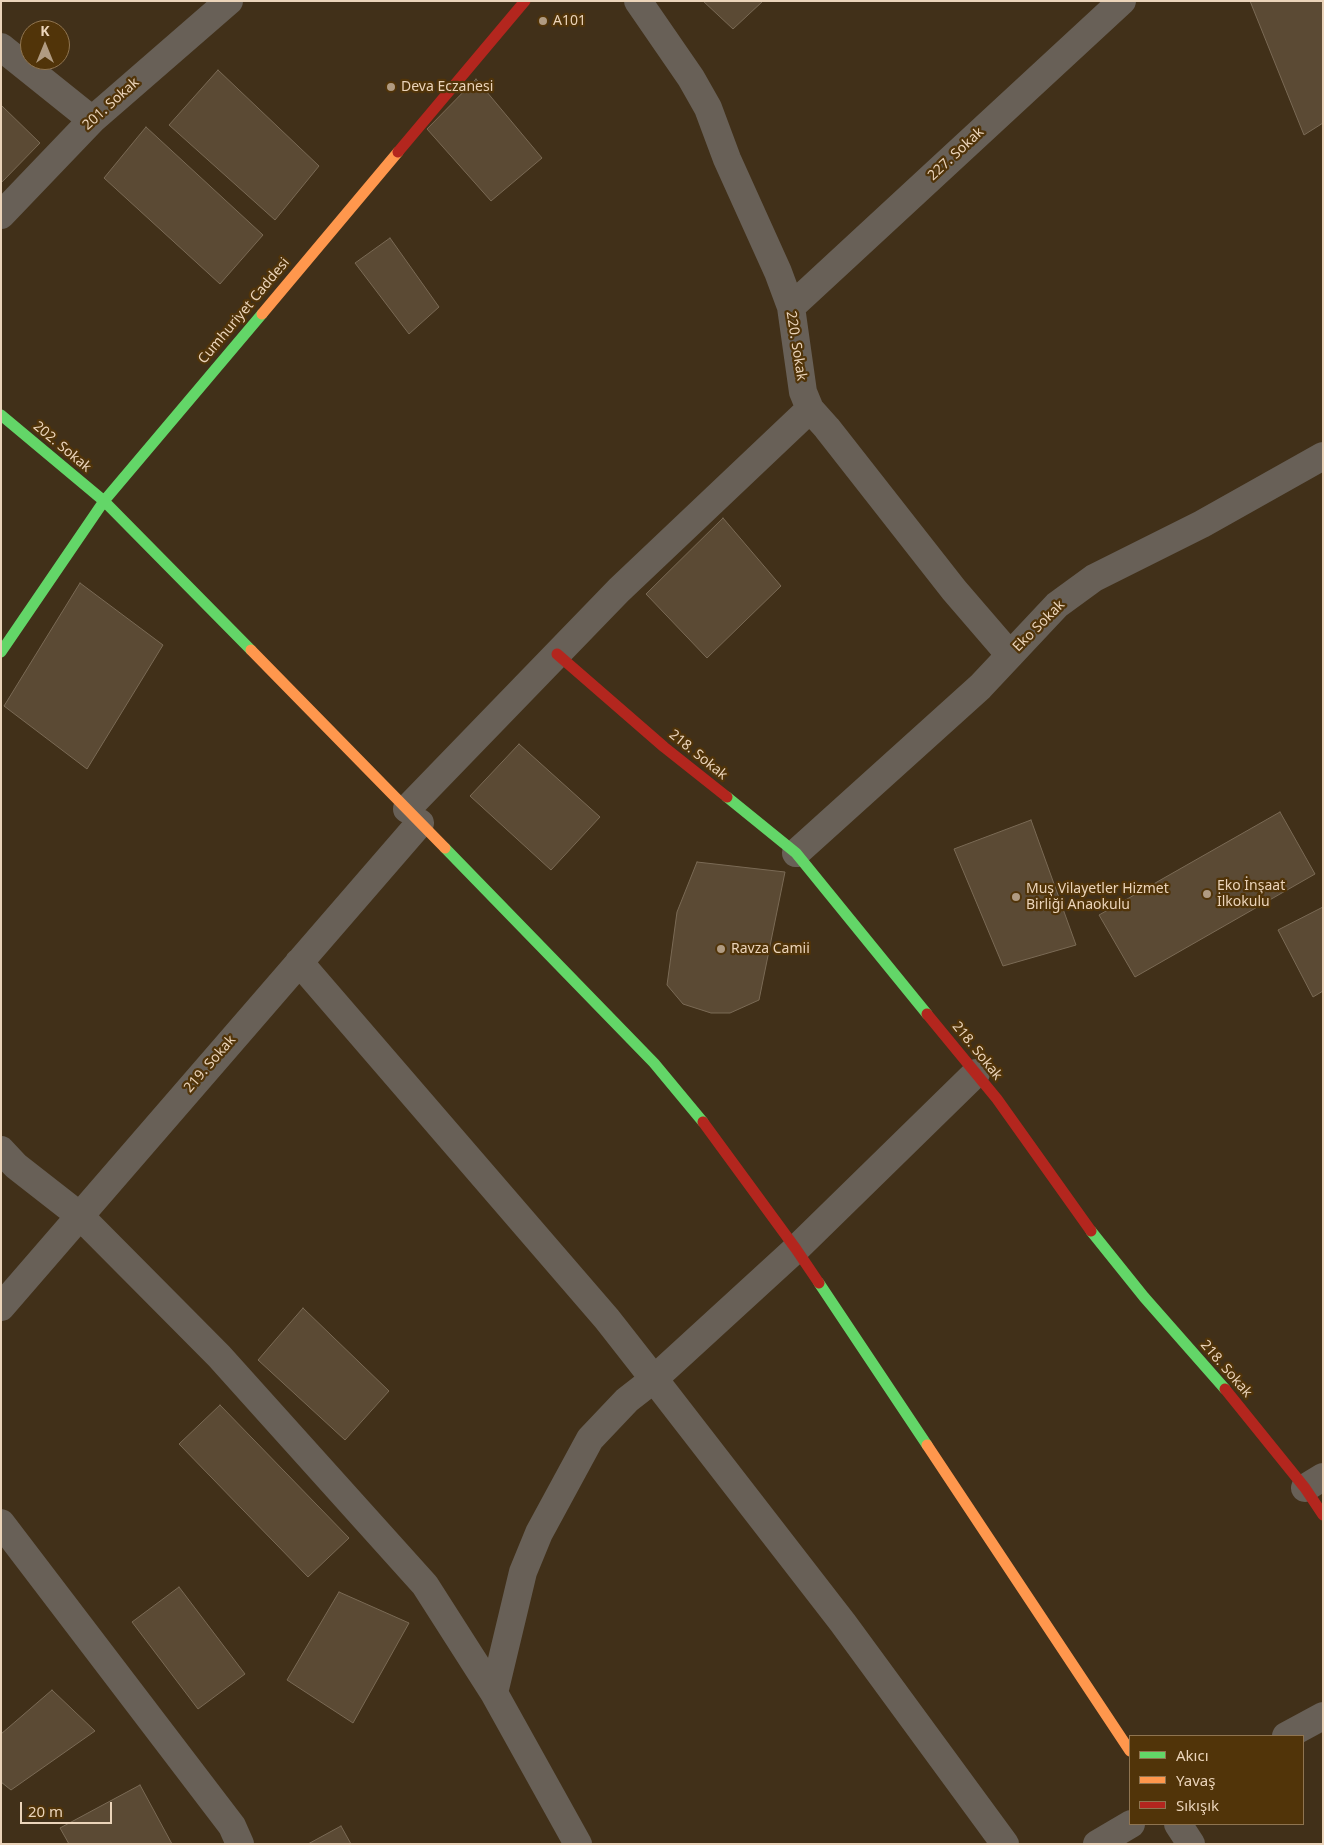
<!DOCTYPE html>
<html>
<head>
<meta charset="utf-8">
<style>
  body { margin:0 }
  #map { position:relative; width:1324px; height:1845px; overflow:hidden; background:#413019; font-family:"Noto Sans",sans-serif }
  canvas { display:block }
  .frame { position:absolute; inset:0; border:2px solid #ebd4ba; pointer-events:none }
  .legend { position:absolute; left:1129px; top:1735px; width:175px; height:90px; box-sizing:border-box; background:#513409; border:1px solid #8f7450; margin:0; padding:6px 9px; list-style:none; font-size:15px; color:#ebd4ba }
  .legend li { display:flex; align-items:center; gap:10px; height:25px }
  .legend b { width:25px; border:1px solid #8f7450 }
  .north { position:absolute; left:20px; top:20px; width:50px; height:50px; box-sizing:border-box; background:#513409; border:1px solid #8f7450; border-radius:50%; rotate:0deg; font-size:14px; font-weight:700; line-height:20px; text-align:center; color:#ebd4ba }
  .north::after { content:''; display:block; margin:auto; width:18px; height:22px; background:#b09b82; clip-path:polygon(50% 0,100% 100%,50% 72%,0 100%) }
  .scale { position:absolute; left:20px; top:1802px; width:92px; height:22px; box-sizing:border-box; border:2px solid #ebd4ba; border-top:0; padding-left:6px; font-size:15px; line-height:18px; white-space:nowrap; color:#ebd4ba; -webkit-text-stroke:4px #513409; paint-order:stroke }
</style>
</head>
<body>
<div id="map">
<canvas width="1324" height="1845"></canvas>
<div class="frame"></div>
<ul class="legend">
<li><b style="height:6px;background:#63d668"></b>Akıcı</li>
<li><b style="height:6px;background:#ff974d"></b>Yavaş</li>
<li><b style="height:6px;background:#b3261e"></b>Sıkışık</li>
</ul>
<div class="north">K</div>
<div class="scale">20 m</div>
</div>
<script>
const c = document.querySelector('canvas').getContext('2d');
c.lineJoin = 'round';
function fill(path, color) {
  c.fillStyle = color;
  c.fill(path, 'evenodd');
}
function toPath(rows) {
  const path = new Path2D();
  for (const r of rows) {
    path.moveTo(r[0], r[1]);
    for (let i = 2; i < r.length; i += 2) path.lineTo(r[i], r[i + 1]);
  }
  return path;
}
function stroke(path, color, width, dash) {
  c.strokeStyle = color;
  c.lineWidth = width;
  c.lineCap = dash ? 'butt' : 'round';
  c.setLineDash(dash || []);
  c.stroke(path);
}
function drawText(font, color, halo, rows, align = 'center') {
  c.font = font + ' "Noto Sans",sans-serif';
  c.lineWidth = 4.5;
  c.setLineDash([]);
  c.textBaseline = 'middle';
  c.strokeStyle = halo;
  c.fillStyle = color;
  for (const [text, x, y, turn = 0] of rows) {
    c.save();
    c.translate(x, y);
    c.rotate((+turn || 0) * Math.PI / 180);
    c.textAlign = isNaN(turn) ? turn : align;
    if (halo) c.strokeText(text, 0, 0);
    c.fillText(text, 0, 0);
    c.restore();
  }
}
const building = toPath([
  [703,1,763,1,733,29,703,1],
  [1250,1,1323,1,1323,123,1304,135,1250,1],
  [218,70,319,166,275,220,169,125,218,70],
  [476,79,542,158,491,201,427,129,476,79],
  [1,105,40,143,1,183,1,105],
  [146,127,263,235,220,284,104,178,146,127],
  [390,238,439,307,409,334,355,263,390,238],
  [723,518,781,586,707,658,646,594,723,518],
  [80,583,163,645,87,769,4,706,80,583],
  [519,744,600,817,551,870,470,796,519,744],
  [1280,812,1315,874,1135,977,1099,915,1280,812],
  [1031,820,1076,945,1003,966,954,849,1031,820],
  [697,862,785,872,759,1000,730,1013,711,1013,683,1004,667,985,677,912,697,862],
  [1323,907,1323,991,1313,997,1278,930,1323,907],
  [303,1308,389,1391,345,1440,258,1360,303,1308],
  [220,1405,349,1538,308,1577,179,1444,220,1405],
  [179,1587,245,1674,198,1709,132,1622,179,1587],
  [339,1592,409,1623,353,1723,287,1680,339,1592],
  [52,1690,95,1731,11,1790,1,1782,1,1734,52,1690],
  [140,1785,172,1844,69,1844,60,1828,140,1785],
  [341,1826,351,1844,308,1844,341,1826]
]);
const street = toPath([
  [638,1,691,78,708,108,727,159,778,272,791,307,803,392,810,409,827,428,954,590,1010,655],
  [1,47,92,120],
  [1,215,92,120,229,1],
  [791,307,1122,1],
  [407,809,619,590,810,409],
  [796,853,980,687,1057,605,1094,578,1202,524,1323,456],
  [299,962,607,1319,654,1379,843,1623,1005,1844],
  [1,1150,16,1166,80,1216,219,1356,425,1585,494,1693,578,1844],
  [1,1307,420,823],
  [1305,1488,1323,1477],
  [1,1523,232,1826,240,1844],
  [494,1693,523,1572,539,1533,590,1439,627,1400,654,1379,796,1249,976,1073],
  [1286,1736,1323,1716],
  [1178,1824,1191,1844],
  [1097,1844,1131,1824]
]);
const fast = toPath([
  [1,415,104,501,251,650],
  [1,652,104,501,262,314],
  [727,797,796,853,927,1014],
  [445,848,654,1063,703,1122],
  [1091,1231,1144,1297,1225,1389],
  [819,1283,927,1445]
]);
const slow = toPath([
  [262,314,398,152],
  [251,650,445,848],
  [927,1445,1130,1751]
]);
const jam = toPath([
  [398,152,525,1],
  [557,654,664,747,727,797],
  [927,1014,997,1099,1091,1231],
  [703,1122,796,1249,819,1283],
  [1225,1389,1305,1488,1323,1515]
]);
const markers = [
  [543,21,5,"#b09b82"],
  [391,87,5,"#b09b82"],
  [1207,894,5,"#b09b82"],
  [1016,897,5,"#b09b82"],
  [721,949,5,"#b09b82"]
];
const poiNames = [
  ["A101",553,21],
  ["Deva Eczanesi",401,87],
  ["Eko İnşaat",1217,886],
  ["İlkokulu",1217,902],
  ["Muş Vilayetler Hizmet",1026,889],
  ["Birliği Anaokulu",1026,905],
  ["Ravza Camii",731,949]
];
const streetNames = [
  ["201. Sokak",111,104,-42],
  ["227. Sokak",956,154,-43],
  ["Cumhuriyet Caddesi",244,311,-50],
  ["220. Sokak",796,346,81],
  ["202. Sokak",62,447,40],
  ["Eko Sokak",1039,626,-45],
  ["218. Sokak",698,755,39],
  ["218. Sokak",977,1051,51],
  ["219. Sokak",210,1064,-49],
  ["218. Sokak",1226,1369,49]
];
fill(building, '#5b4a34');
stroke(building, '#7a6a55', 1);
stroke(street, '#686057', 28);
stroke(fast, '#63d668', 11);
stroke(slow, '#ff974d', 11);
stroke(jam, '#b3261e', 11);
for (const [x, y, r, color] of markers) {
  const dot = new Path2D();
  dot.arc(x, y, r, 0, 2 * Math.PI);
  c.fillStyle = color;
  c.fill(dot);
  stroke(dot, '#513409', 2);
}
drawText('14px', '#ebd4ba', '#513409', poiNames, 'left');
drawText('14px', '#ebd4ba', '#513409', streetNames);
</script>
</body>
</html>
